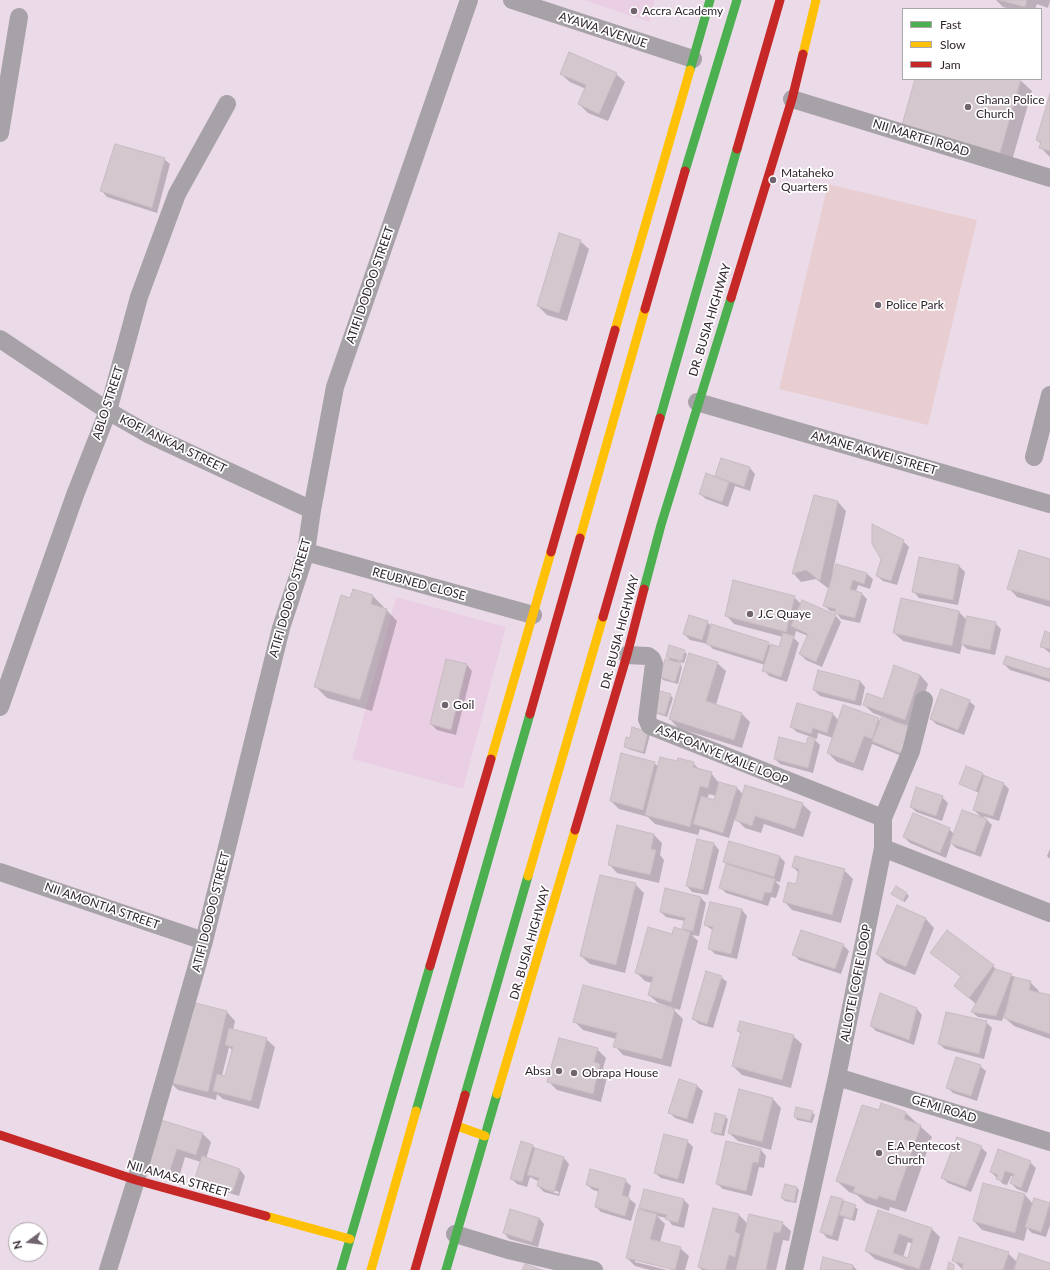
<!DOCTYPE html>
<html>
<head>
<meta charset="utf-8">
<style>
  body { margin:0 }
  #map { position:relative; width:1050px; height:1270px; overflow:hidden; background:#ebdbe8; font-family:Lato,sans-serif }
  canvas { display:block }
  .legend { position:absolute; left:902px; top:8px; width:140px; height:72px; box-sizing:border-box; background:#fff; border:1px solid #aca7ab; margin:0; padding:5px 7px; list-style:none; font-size:12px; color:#30242d }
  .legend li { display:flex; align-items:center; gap:8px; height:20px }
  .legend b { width:20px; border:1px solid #aca7ab }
  .north { position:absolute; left:8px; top:1222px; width:40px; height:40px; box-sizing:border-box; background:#fff; border:1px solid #aca7ab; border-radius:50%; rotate:255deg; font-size:11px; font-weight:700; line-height:16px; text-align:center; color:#30242d }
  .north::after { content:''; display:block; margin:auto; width:14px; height:18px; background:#71646e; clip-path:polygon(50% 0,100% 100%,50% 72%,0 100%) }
</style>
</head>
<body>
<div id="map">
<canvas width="1050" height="1270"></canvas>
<ul class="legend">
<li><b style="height:5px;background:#4caf50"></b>Fast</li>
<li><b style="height:5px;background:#ffc107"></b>Slow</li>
<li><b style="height:5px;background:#c62828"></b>Jam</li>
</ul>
<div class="north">N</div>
</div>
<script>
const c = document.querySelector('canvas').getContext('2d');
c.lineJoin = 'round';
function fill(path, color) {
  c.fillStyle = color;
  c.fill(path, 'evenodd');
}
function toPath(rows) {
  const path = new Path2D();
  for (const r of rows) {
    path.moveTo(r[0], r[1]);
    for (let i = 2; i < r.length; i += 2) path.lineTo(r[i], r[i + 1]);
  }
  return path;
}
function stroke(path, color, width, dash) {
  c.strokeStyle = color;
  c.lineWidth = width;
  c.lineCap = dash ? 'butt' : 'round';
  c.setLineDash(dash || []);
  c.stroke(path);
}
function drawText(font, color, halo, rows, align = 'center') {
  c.font = font + ' Lato,sans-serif';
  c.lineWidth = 3.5;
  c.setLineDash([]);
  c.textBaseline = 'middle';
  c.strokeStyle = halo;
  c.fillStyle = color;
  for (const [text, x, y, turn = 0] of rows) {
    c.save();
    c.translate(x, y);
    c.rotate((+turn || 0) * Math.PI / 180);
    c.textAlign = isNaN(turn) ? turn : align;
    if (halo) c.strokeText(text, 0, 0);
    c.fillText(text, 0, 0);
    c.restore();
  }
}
const built = toPath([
  [583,0,655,0,649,22],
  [396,597,506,627,463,789,352,759]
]);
const green = toPath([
  [828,184,977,220,928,425,779,389]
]);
const shadow = toPath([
  [996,0,1050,0,1050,1,1048,8,1037,4,1035,9,1011,9,1003,7],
  [561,74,616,74,625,82,608,121,588,113,579,104,586,89,570,82],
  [916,79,1020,80,1032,91,1011,164,903,124],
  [1050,97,1050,157,1040,147,1041,144,1037,140],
  [164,159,170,164,157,213,107,197,102,191],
  [580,241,589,249,567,321,547,315,538,306],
  [722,459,750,468,755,474,750,491,735,486,728,507,706,499,700,494,715,478],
  [814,496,838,502,846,511,832,575,833,576,837,565,867,574,873,579,870,589,858,585,856,592,861,593,867,599,860,623,841,619,836,612,830,611,824,605,829,589,816,579,801,582,793,573],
  [903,541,909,547,897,585,883,581,877,576],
  [919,559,959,566,965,572,958,605,919,598,914,592],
  [1050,560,1050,607,1017,597,1009,588],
  [373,596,397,621,372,711,327,698,315,686,351,599],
  [794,597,801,604,802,602,836,616,841,622,822,667,806,660,800,654,808,636,796,631,794,638,799,643,787,682,769,676,764,670,765,665,713,649,708,644,690,640,684,634,707,622,712,627,779,648,783,637,734,624,726,615],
  [901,599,959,612,967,620,995,623,1001,629,995,655,967,649,962,644,960,654,903,641,894,633],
  [1050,634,1050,653,1041,646],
  [684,651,687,654,684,663,677,661,682,667,678,684,663,680,661,677,672,662,667,657],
  [717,663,726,671,716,705,742,714,750,722,742,748,678,728,670,719],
  [1004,664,1050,670,1050,682,1010,670],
  [467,665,472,671,456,735,437,730,431,724],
  [920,675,928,684,914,728,897,722,897,724,909,759,872,744,863,771,837,762,828,753,833,738,818,733,817,739,797,732,791,727,798,704,833,714,839,721,878,719,881,722,883,717,873,713,864,705,884,700],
  [860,681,865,687,861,706,820,696,814,690],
  [670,695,673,698,667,717,658,714,656,712],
  [969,701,975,706,964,735,936,724,931,719],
  [633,729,650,735,645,754,628,749,625,746,630,739],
  [815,740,820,745,813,773,780,764,775,759,806,745],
  [678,762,693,763,700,770,711,773,719,783,737,788,744,795,802,804,811,812,803,837,764,824,761,833,745,828,735,818,729,838,700,829,698,835,655,824,648,817,619,809,611,801,654,763,659,767],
  [709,794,716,796,714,802,707,799],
  [982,774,1004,784,1009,789,999,821,983,816,992,825,981,857,956,848,951,843,946,858,910,843,904,837,949,829,954,834,982,818,974,810,979,793,960,784],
  [942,797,948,803,942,821,916,812,911,807],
  [654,835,662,843,660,855,664,860,659,883,617,873,609,864],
  [698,840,714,844,719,850,708,895,692,892,687,886],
  [730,842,780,857,785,862,780,882,775,881,780,886,776,898,771,897,768,906,726,893,720,887,727,864,724,862],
  [1050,849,1050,859,1047,856],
  [793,867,844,870,853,879,841,923,792,910,784,901,796,885,799,873],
  [635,884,644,893,625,973,590,964,581,956],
  [906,893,909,896,905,902,892,894],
  [701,898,706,903,699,936,692,935,698,941,680,1010,658,1003,649,995,652,983,645,981,636,972,687,932,683,928,685,921,666,917,661,912],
  [897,907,926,919,934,928,915,975,886,963,877,954],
  [742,910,747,916,737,959,715,954,710,949,714,931,705,925],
  [843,945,849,951,841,974,799,960,793,954],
  [931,952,993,966,998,971,1030,982,1039,991,1038,993,1050,996,1050,1039,1014,1026,1005,1018,1005,1012,1002,1021,978,1017,972,1012,976,1004,955,986,961,977],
  [721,977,727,982,713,1028,699,1024,693,1019],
  [189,1003,227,1012,235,1021,233,1030,266,1039,275,1047,259,1109,223,1099,217,1094,216,1100,178,1090,170,1082],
  [229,1047,233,1051,226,1077,222,1076],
  [917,1009,922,1015,914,1045,876,1031,871,1026],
  [674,1010,683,1019,671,1067,623,1055,615,1046,616,1039,583,1030,575,1022],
  [986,1022,992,1028,984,1059,945,1049,939,1044],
  [738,1031,793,1036,802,1044,791,1088,742,1075,733,1066,742,1035],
  [597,1049,606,1058,603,1068,608,1073,601,1102,557,1090,549,1082],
  [980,1066,986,1071,977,1101,953,1093,948,1088],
  [679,1080,697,1086,703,1091,693,1124,675,1118,670,1113],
  [773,1099,781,1108,771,1150,738,1141,729,1133],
  [812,1112,815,1115,812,1123,797,1120,795,1117],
  [879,1112,906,1113,932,1137,906,1212,890,1207,889,1211,866,1203,857,1195,849,1192,837,1181],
  [725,1117,728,1119,724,1136,714,1134,712,1131],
  [162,1121,203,1134,211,1142,206,1159,240,1170,245,1176,239,1196,202,1184,196,1178,201,1162,185,1157,178,1181,157,1174,148,1165],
  [687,1141,693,1147,684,1184,661,1178,655,1173],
  [533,1146,537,1150,564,1158,569,1164,559,1196,544,1192,538,1186,540,1182,530,1177,527,1187,517,1184,511,1178],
  [544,1187,559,1192,558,1194,544,1189],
  [981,1147,987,1153,971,1192,948,1183,943,1178],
  [761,1150,766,1156,764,1168,759,1167,752,1196,723,1189,717,1184],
  [1030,1162,1036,1168,1027,1193,1017,1189,1011,1183,1014,1177,1011,1176,1007,1185,1003,1184,991,1172],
  [625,1180,631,1186,628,1198,636,1204,631,1221,601,1212,596,1207,600,1192,593,1190,587,1185],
  [797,1188,799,1190,796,1203,785,1201,782,1198],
  [1025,1195,1033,1204,1050,1204,1050,1225,1046,1237,1032,1233,1027,1228,1024,1241,982,1230,974,1221],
  [684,1200,689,1205,684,1228,672,1225,667,1218,657,1216,665,1224,660,1242,680,1248,689,1256,685,1270,675,1270,635,1259,635,1262,667,1270,650,1270,635,1266,627,1258,645,1212,640,1208],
  [842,1200,858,1209,855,1221,844,1218,838,1241,827,1238,822,1232],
  [879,1211,932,1229,940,1237,930,1270,906,1270,875,1259,866,1251],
  [908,1242,913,1244,908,1259,903,1257],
  [739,1215,748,1224,782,1223,791,1231,789,1241,783,1240,776,1270,702,1270,699,1267],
  [539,1218,544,1224,538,1247,509,1239,504,1233],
  [1008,1253,1017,1262,1050,1264,1050,1270,963,1270,953,1260],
  [853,1266,857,1270,821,1270]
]);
const building = toPath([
  [999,0,1027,0,1025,7,999,0],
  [569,52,617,73,599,114,578,104,586,85,560,74,569,52],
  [915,79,1021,79,1000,153,902,125,915,79],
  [1050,94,1050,151,1039,148,1041,142,1036,140,1050,94],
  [115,144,165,158,152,208,100,191,115,144],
  [559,233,581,240,559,313,537,306,559,233],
  [721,458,750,467,744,487,715,476,721,458],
  [706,473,729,482,722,502,699,494,706,473],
  [814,495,838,501,820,581,806,570,792,574,814,495],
  [872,524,904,540,891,581,876,576,881,559,872,544,872,524],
  [1019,550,1050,559,1050,601,1007,589,1019,550],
  [919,557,959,565,953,600,912,592,919,557],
  [836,564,867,573,864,584,853,580,850,589,862,593,855,618,834,613,836,609,823,606,836,564],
  [733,580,795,596,786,632,725,616,733,580],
  [353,589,373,595,371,604,387,609,360,700,314,687,341,595,350,598,353,589],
  [901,598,959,611,952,646,893,633,901,598],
  [802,600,836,615,816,662,799,654,808,634,791,626,802,600],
  [689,615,708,621,702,640,683,634,689,615],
  [967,616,996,622,990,650,961,644,967,616],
  [711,624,769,642,763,661,706,644,711,624],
  [1045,631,1050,633,1050,649,1040,647,1045,631],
  [783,633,794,636,781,677,762,671,771,644,779,647,783,633],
  [669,645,685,650,682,661,666,657,669,645],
  [689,653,718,662,706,701,742,713,734,740,669,719,689,653],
  [1006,656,1049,669,1050,667,1050,679,1003,664,1006,656],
  [446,659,467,664,451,730,430,724,446,659],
  [665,659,681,663,675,682,660,677,665,659],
  [894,665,920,675,905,720,863,705,867,693,883,699,894,665],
  [818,670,860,681,855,701,813,690,818,670],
  [941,689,970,700,958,730,930,719,941,689],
  [657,690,671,694,665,715,655,712,657,690],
  [797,703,833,713,827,733,813,728,811,734,790,727,797,703],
  [843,705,879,718,872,739,864,736,854,763,827,753,843,705],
  [882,716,913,729,903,754,872,741,882,716],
  [632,727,648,732,643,752,624,747,626,737,630,738,632,727],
  [779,737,806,744,808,737,815,739,808,768,774,759,779,737],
  [621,753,655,762,643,810,610,801,621,753],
  [660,757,677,761,678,758,694,762,693,767,712,772,708,788,700,786,690,827,645,815,660,757],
  [966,766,983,773,976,791,959,784,966,766],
  [984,776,1004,783,993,816,973,810,984,776],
  [719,782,737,787,723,833,693,824,701,796,714,800,719,782],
  [745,785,803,803,795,829,755,816,752,826,735,820,745,785],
  [916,787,943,796,936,816,910,807,916,787],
  [962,810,987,819,975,852,950,843,962,810],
  [913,813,950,828,940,853,903,837,913,813],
  [617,825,654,834,651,849,656,850,650,875,608,865,617,825],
  [697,839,714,843,703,890,686,886,697,839],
  [729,841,780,856,774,877,723,862,729,841],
  [795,856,845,869,832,915,783,902,788,882,796,884,799,869,792,867,795,856],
  [726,864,775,879,771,893,765,892,762,901,719,888,726,864],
  [600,875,636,883,616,965,580,956,600,875],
  [896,886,907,893,903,901,891,894,896,886],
  [665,888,701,897,693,931,682,929,685,918,660,912,665,888],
  [710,902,742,909,731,954,708,949,713,927,704,925,710,902],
  [897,905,926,918,906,967,876,954,897,905],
  [648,927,672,934,674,927,690,932,671,1002,648,995,653,977,635,973,648,927],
  [801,930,844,944,835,969,792,955,801,930],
  [947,930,994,965,969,998,954,986,961,976,930,953,947,930],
  [995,969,1012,974,996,1016,971,1012,995,969],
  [706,971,722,976,707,1024,692,1019,706,971],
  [1014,977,1031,981,1029,990,1050,995,1050,1034,1004,1018,1014,977],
  [583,985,675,1009,662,1059,613,1047,617,1033,573,1022,583,985],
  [880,993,917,1008,909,1040,870,1026,880,993],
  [188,1001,227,1011,208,1092,168,1082,188,1001],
  [946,1012,987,1021,979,1054,938,1044,946,1012],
  [740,1021,794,1035,782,1080,732,1066,741,1032,737,1031,740,1021],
  [229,1028,267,1038,251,1101,213,1091,217,1074,225,1076,233,1047,225,1045,229,1028],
  [559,1038,598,1048,594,1062,600,1064,593,1094,547,1082,559,1038],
  [956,1057,981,1065,971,1096,946,1088,956,1057],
  [679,1079,697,1085,687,1119,668,1113,679,1079],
  [739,1089,773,1098,762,1142,728,1133,739,1089],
  [881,1103,906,1112,904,1119,921,1125,895,1201,879,1196,877,1200,853,1192,855,1187,836,1181,862,1105,879,1110,881,1103],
  [796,1107,813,1111,810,1121,794,1117,796,1107],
  [715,1113,726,1116,721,1134,711,1132,715,1113],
  [161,1120,203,1133,196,1155,177,1149,169,1173,147,1166,161,1120],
  [664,1134,688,1140,678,1179,654,1173,664,1134],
  [957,1137,982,1146,966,1187,941,1178,957,1137],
  [521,1141,533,1145,522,1182,510,1179,521,1141],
  [726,1141,761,1149,758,1163,753,1162,746,1191,716,1184,726,1141],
  [535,1148,564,1157,554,1192,537,1186,539,1178,527,1175,535,1148],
  [998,1149,1031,1161,1021,1188,1010,1183,1014,1174,1005,1171,1002,1181,996,1179,998,1175,990,1172,998,1149],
  [202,1156,240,1169,233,1191,195,1178,202,1156],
  [590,1169,626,1179,622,1195,630,1198,625,1216,595,1207,599,1189,586,1185,590,1169],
  [983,1183,1025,1194,1015,1233,973,1221,983,1183],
  [785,1184,797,1187,794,1202,781,1198,785,1184],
  [644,1189,684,1199,678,1223,665,1219,667,1215,639,1208,644,1189],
  [831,1196,843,1199,832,1236,820,1232,831,1196],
  [1034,1198,1050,1203,1041,1232,1025,1227,1034,1198],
  [844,1201,856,1205,852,1219,839,1215,844,1201],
  [713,1208,739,1214,735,1232,740,1234,735,1257,729,1255,725,1270,708,1270,698,1267,713,1208],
  [510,1209,539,1218,532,1242,503,1233,510,1209],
  [638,1209,657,1214,650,1239,681,1247,675,1270,626,1258,638,1209],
  [878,1210,932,1228,919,1269,865,1251,878,1210],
  [899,1234,913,1239,908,1258,893,1253,899,1234],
  [749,1214,783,1222,780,1233,774,1232,766,1269,769,1270,736,1270,749,1214],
  [959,1237,1009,1252,1003,1270,962,1270,963,1264,952,1261,959,1237],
  [1019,1253,1050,1263,1050,1270,1014,1270,1019,1253],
  [823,1257,853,1265,852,1270,820,1270,823,1257],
  [949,1262,954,1265,954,1270,947,1270,949,1262],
  [525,1264,542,1270,522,1270,525,1264]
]);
const street = toPath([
  [512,0,693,59],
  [792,99,1050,178],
  [0,133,19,17],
  [0,339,108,411,148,434,312,510],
  [697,402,1050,504],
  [1034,457,1050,395],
  [306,552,533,615],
  [627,655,648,656,652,659,654,664,647,719,650,726,883,818],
  [0,707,75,495,108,411,139,297,177,194,227,104],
  [883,848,1050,913],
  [0,872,204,941],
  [837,1077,1050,1142],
  [455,1234,508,1250,594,1270],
  [108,1270,136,1180,204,941,281,628,306,552,312,510,335,387,469,0],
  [794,1270,837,1077,883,848,883,818,911,751,924,700]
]);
const fast = toPath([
  [690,70,710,0],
  [685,171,737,0],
  [660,418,737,149],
  [644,589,661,525,731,298],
  [465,1095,528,876],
  [416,1111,530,714],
  [341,1270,430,966],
  [446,1270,497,1094]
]);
const slow = toPath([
  [803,54,816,0],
  [615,330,690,70],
  [580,538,645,309],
  [491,759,551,552],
  [528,876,603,617],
  [497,1094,575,830],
  [457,1126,485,1136],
  [266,1216,350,1239],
  [371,1270,416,1111]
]);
const jam = toPath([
  [737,149,780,0],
  [731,298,792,99,803,54],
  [645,309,685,171],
  [551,552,615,330],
  [603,617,660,418],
  [530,714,580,538],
  [575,830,627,655,644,589],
  [430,966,491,759],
  [0,1135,136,1180,266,1216],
  [415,1270,465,1095]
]);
const markers = [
  [634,11,4,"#71646e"],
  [968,107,4,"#71646e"],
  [773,180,4,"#71646e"],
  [878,305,4,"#71646e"],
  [750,614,4,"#71646e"],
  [445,705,4,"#71646e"],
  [559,1071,4,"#71646e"],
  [574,1073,4,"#71646e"],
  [879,1153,4,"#71646e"]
];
const poiNames = [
  ["Accra Academy",642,11],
  ["Ghana Police",976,100],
  ["Church",976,114],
  ["Mataheko",781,173],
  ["Quarters",781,187],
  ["Police Park",886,305],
  ["J.C Quaye",758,614],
  ["Goil",453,705],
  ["Absa",551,1071,"right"],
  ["Obrapa House",582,1073],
  ["E.A Pentecost",887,1146],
  ["Church",887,1160]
];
const streetNames = [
  ["AYAWA AVENUE",603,30,18],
  ["NII MARTEI ROAD",921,138,17],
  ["ATIFI DODOO STREET",370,285,-71],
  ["DR. BUSIA HIGHWAY",710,320,-73],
  ["ABLO STREET",108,403,-72],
  ["KOFI ANKAA STREET",173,444,26],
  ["AMANE AKWEI STREET",874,453,16],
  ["REUBNED CLOSE",419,584,15],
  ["ATIFI DODOO STREET",290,598,-74],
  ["DR. BUSIA HIGHWAY",620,632,-75],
  ["ASAFOANYE KAILE LOOP",722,755,22],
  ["NII AMONTIA STREET",102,906,19],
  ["ATIFI DODOO STREET",211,912,-76],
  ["DR. BUSIA HIGHWAY",530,943,-74],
  ["ALLOTEI COFIE LOOP",856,983,-79],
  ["GEMI ROAD",944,1109,17],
  ["NII AMASA STREET",178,1179,16]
];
fill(built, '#eacfe4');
fill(green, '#e8ced0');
fill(shadow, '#0003');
fill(building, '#d4c7ce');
stroke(building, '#c9bbc2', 1);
stroke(street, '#a7a1a8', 18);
stroke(fast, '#4caf50', 9);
stroke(slow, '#ffc107', 9);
stroke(jam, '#c62828', 9);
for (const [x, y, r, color] of markers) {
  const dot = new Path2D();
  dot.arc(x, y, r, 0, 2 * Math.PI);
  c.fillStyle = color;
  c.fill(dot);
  stroke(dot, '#fff', 1.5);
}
drawText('12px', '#30242d', '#fff', poiNames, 'left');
drawText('12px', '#30242d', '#fff', streetNames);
</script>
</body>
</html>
